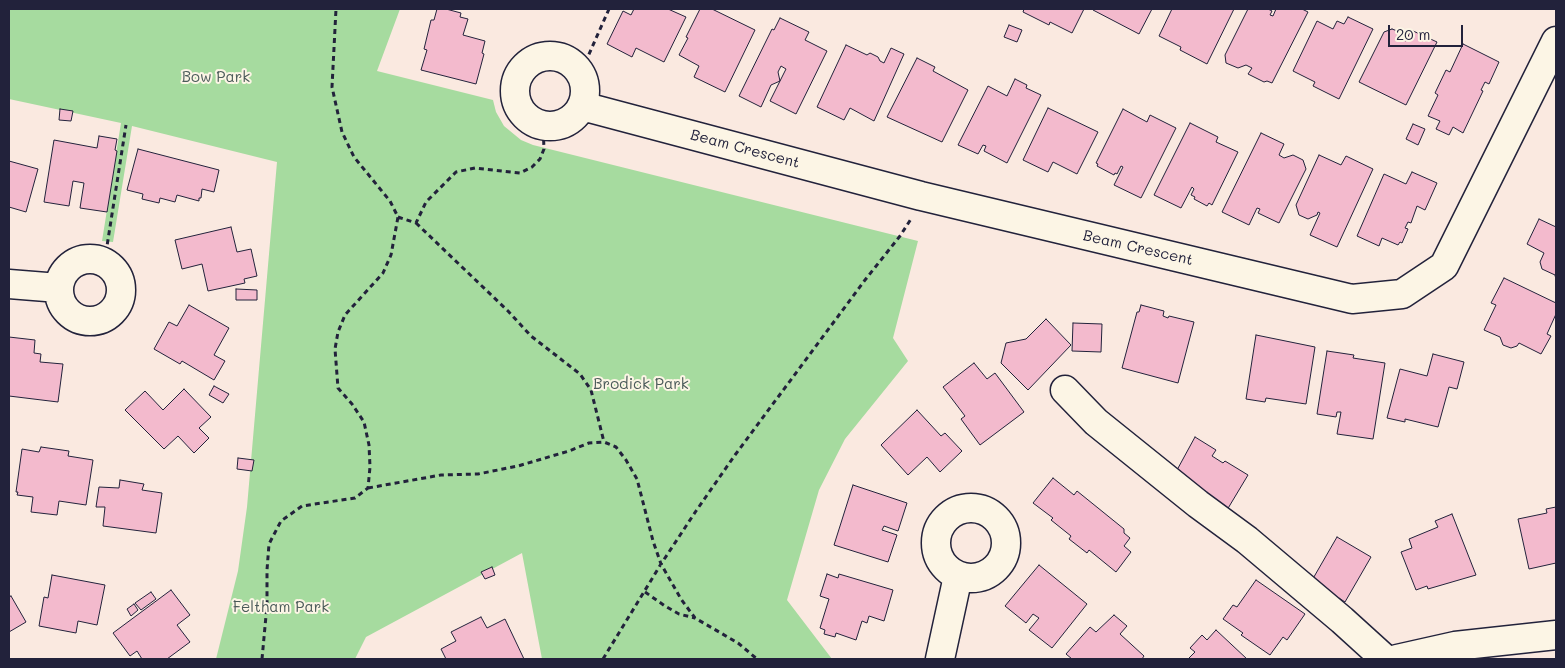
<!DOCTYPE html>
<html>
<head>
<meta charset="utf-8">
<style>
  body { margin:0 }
  #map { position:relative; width:1565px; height:668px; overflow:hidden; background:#fae9e0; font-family:Mali,sans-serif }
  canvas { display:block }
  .frame { position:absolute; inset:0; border:10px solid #22223b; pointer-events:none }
  .scale { position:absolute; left:1388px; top:25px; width:75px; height:22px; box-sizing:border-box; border:2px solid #22223b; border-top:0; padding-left:6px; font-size:15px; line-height:18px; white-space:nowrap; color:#22223b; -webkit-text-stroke:4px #fcf5e5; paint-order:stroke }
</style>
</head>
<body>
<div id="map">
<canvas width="1565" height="668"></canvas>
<div class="frame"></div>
<div class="scale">20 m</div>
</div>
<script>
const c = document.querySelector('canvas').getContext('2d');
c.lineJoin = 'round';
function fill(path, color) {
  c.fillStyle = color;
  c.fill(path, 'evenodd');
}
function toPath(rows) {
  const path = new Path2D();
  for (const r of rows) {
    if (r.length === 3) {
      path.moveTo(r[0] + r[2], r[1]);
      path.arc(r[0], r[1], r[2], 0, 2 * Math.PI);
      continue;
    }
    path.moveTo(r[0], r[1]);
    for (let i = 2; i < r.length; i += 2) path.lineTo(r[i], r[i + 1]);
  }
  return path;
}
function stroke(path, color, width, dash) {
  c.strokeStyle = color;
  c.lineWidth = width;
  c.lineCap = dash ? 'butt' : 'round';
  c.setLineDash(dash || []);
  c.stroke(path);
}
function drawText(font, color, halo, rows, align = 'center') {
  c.font = font + ' Mali,sans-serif';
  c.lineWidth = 4;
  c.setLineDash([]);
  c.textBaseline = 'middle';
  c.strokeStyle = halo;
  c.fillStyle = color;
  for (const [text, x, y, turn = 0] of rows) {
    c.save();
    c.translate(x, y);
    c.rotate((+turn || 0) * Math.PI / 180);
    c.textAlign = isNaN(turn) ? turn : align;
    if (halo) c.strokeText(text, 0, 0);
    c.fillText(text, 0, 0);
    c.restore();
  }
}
const green = toPath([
  [9,9,400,9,377,71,493,100,496,112,504,126,521,140,533,145,918,241,893,338,908,361,845,439,819,490,787,600,832,659,542,659,522,553,366,637,355,659,216,659,238,571,247,507,277,162,132,126,113,242,102,241,121,123,9,99]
]);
const building = toPath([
  [437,9,446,9,461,13,460,17,468,19,463,35,485,41,482,53,484,54,476,84,421,70,427,50,424,49,431,20,434,20,437,9],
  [634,9,668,9,686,17,664,62,636,48,632,57,607,44,623,11,631,15,634,9],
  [700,9,712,9,755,30,725,92,694,77,699,66,679,55,688,38,686,37,700,9],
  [1024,9,1084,9,1072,33,1050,22,1049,25,1023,12,1024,9],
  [1094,9,1152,9,1139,34,1093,10,1094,9],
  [1172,9,1234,9,1207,64,1180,50,1181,47,1159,36,1172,9],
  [1248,9,1268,9,1272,11,1270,15,1273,16,1276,9,1302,9,1308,12,1272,83,1267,81,1264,82,1248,74,1252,68,1246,65,1238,68,1226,63,1225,55,1248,9],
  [1348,17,1373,29,1339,99,1313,86,1315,82,1293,71,1317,21,1333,29,1337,21,1344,24,1348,17],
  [780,18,809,32,805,40,827,51,796,114,770,101,786,69,781,66,778,72,780,81,771,85,761,107,739,96,772,29,774,30,780,18],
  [1009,25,1022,30,1017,42,1004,37,1009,25],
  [1392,29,1400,32,1402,39,1406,41,1411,30,1437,42,1406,105,1359,82,1384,32,1392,29],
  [1463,44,1499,62,1489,84,1485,82,1481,90,1483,91,1463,133,1453,127,1449,135,1436,129,1440,121,1428,116,1438,95,1435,93,1446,70,1450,72,1463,44],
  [846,45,867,55,870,53,878,57,880,61,884,63,891,48,904,54,874,121,850,108,844,120,817,107,846,45],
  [917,58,935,67,933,71,968,90,942,142,887,117,917,58],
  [1015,79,1027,85,1026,88,1041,95,1007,163,984,151,986,146,983,145,978,154,958,145,988,86,1007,96,1015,79],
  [1048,108,1098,132,1077,174,1053,162,1048,172,1023,160,1048,108],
  [60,109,73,111,71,121,59,120,60,109],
  [1123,109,1147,122,1150,115,1176,128,1141,198,1114,185,1123,167,1121,166,1117,174,1115,173,1114,175,1097,166,1098,164,1096,163,1123,109],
  [1190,123,1218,137,1216,142,1238,152,1212,205,1209,203,1207,206,1194,199,1195,197,1191,195,1194,189,1192,187,1181,208,1154,195,1190,123],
  [1413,124,1425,129,1418,145,1406,139,1413,124],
  [1261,133,1284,144,1279,155,1284,158,1293,155,1303,160,1306,169,1279,223,1258,213,1260,209,1257,208,1249,225,1222,212,1261,133],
  [99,136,117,139,115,150,117,151,107,212,80,208,84,183,73,181,69,206,44,202,54,140,97,148,99,136],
  [138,149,219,170,214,192,202,189,201,198,199,198,199,201,177,195,175,202,160,198,159,203,142,199,143,194,127,190,138,149],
  [1319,155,1341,165,1346,156,1373,169,1337,247,1310,235,1320,213,1318,212,1317,215,1308,219,1299,215,1296,205,1319,155],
  [9,161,38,169,26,212,9,207,9,161],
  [1412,172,1437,183,1425,210,1417,206,1411,223,1408,222,1405,228,1408,229,1402,243,1400,242,1398,245,1382,238,1379,246,1357,236,1384,174,1406,184,1412,172],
  [1539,219,1556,227,1556,280,1555,275,1542,269,1540,262,1544,253,1527,244,1539,219],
  [231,227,237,252,251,249,257,276,244,279,245,283,208,291,202,264,182,269,175,240,231,227],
  [1504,278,1556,303,1556,314,1547,334,1551,336,1541,354,1519,343,1517,346,1511,348,1503,345,1500,337,1484,330,1496,305,1491,303,1504,278],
  [236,289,257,290,257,300,236,300,236,289],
  [189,305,229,328,214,355,225,361,214,380,182,361,180,364,154,349,169,322,177,326,189,305],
  [1141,305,1164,311,1163,316,1168,318,1169,316,1194,322,1178,383,1122,368,1137,312,1139,312,1141,305],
  [1046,319,1071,345,1028,390,1001,363,1006,343,1026,339,1046,319],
  [1073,323,1102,324,1101,352,1072,351,1073,323],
  [1256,335,1315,347,1306,404,1266,398,1265,402,1246,399,1256,335],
  [9,337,35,340,34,353,41,354,40,362,63,364,58,402,9,396,9,337],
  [1327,351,1354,355,1353,358,1385,363,1373,439,1337,434,1341,412,1337,412,1336,417,1317,414,1327,351],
  [1433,354,1464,362,1457,389,1449,387,1438,427,1405,419,1405,422,1387,418,1400,369,1427,376,1433,354],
  [974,363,987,379,995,373,1024,412,980,445,961,419,965,416,943,387,974,363],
  [214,386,229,394,223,403,209,395,214,386],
  [184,389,211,417,199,428,209,438,194,453,178,436,164,449,125,410,145,391,163,410,184,389],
  [917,410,941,436,945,433,962,451,940,472,927,457,908,475,881,445,917,410],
  [1195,437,1216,450,1212,456,1223,463,1225,461,1248,475,1221,520,1171,481,1195,437],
  [41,447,69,451,68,456,93,460,86,505,59,501,57,515,31,512,33,497,17,495,18,492,16,492,22,449,39,452,41,447],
  [238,458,254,460,252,471,237,469,238,458],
  [1053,478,1074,495,1077,491,1124,529,1124,533,1130,538,1124,546,1131,552,1116,572,1089,550,1087,553,1069,539,1071,536,1051,520,1053,518,1033,503,1053,478],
  [120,480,144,484,142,490,162,493,156,533,103,526,105,507,96,507,99,487,119,488,120,480],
  [853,485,907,503,898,531,884,526,882,530,897,535,888,562,834,545,853,485],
  [1556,507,1556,563,1529,569,1518,519,1547,513,1546,509,1556,507],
  [1452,514,1476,575,1428,589,1427,586,1416,590,1401,552,1412,548,1409,539,1438,527,1435,521,1452,514],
  [1337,537,1371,557,1345,602,1339,598,1334,607,1311,582,1337,537],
  [1039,565,1087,604,1052,648,1029,630,1039,618,1033,614,1026,623,1005,606,1039,565],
  [492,567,495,575,485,579,481,572,492,567],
  [827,574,838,578,839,574,893,590,884,621,869,616,867,623,862,621,856,640,836,633,835,637,824,634,825,630,820,628,829,599,820,596,827,574],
  [52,575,105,585,97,625,78,621,76,633,39,626,44,597,48,598,52,575],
  [1256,580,1305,614,1287,640,1283,637,1270,655,1241,635,1243,633,1223,619,1233,605,1237,607,1256,580],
  [171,590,190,615,177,625,190,642,167,659,142,659,137,651,130,656,113,633,171,590],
  [151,592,156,599,141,610,135,603,151,592],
  [11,596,26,622,9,632,9,597,11,596],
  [134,604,138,610,131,616,127,609,134,604],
  [1114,615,1127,626,1120,634,1144,656,1142,659,1072,659,1066,654,1090,627,1096,632,1114,615],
  [481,617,487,628,505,619,524,659,446,659,441,649,456,641,451,632,481,617],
  [1216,630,1247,659,1188,659,1195,652,1190,648,1202,635,1207,640,1216,630]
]);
const path = toPath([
  [577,67,586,61,609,9],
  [398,217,416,223,426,202,456,172,475,168,520,173,532,167,540,159,544,149,543,125],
  [416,223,508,311,531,336,580,374,591,390,604,442],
  [101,261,107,246,126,125],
  [368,488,441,475,478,474,518,466,569,451,589,443,604,442,616,447,626,460,637,479,653,541,661,564,681,599,695,618,738,643,757,659],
  [645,592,665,606,679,614,695,618],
  [262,659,267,605,267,570,269,544,281,521,302,506,355,498,368,488,370,467,369,445,364,422,352,404,338,388,335,349,338,332,345,315,383,273,391,255,398,217,390,201,354,157,342,132,332,87,336,9],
  [603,659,661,564,696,511,735,455,865,280,900,236,911,219]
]);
const minor = toPath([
  [550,91,35],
  [582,106,921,196,1352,299,1402,294,1444,266,1556,41],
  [90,290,31],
  [9,284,59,288],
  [1065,390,1096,422,1198,504,1247,540,1342,620,1385,659],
  [971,543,35],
  [940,659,958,576],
  [1397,659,1455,646,1556,635]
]);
const parkNames = [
  ["Bow Park",216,77],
  ["Brodick Park",641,384],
  ["Feltham Park",281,607]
];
const streetNames = [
  ["Beam Crescent",745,149,15],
  ["Beam Crescent",1138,248,13]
];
fill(green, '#a6db9f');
fill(building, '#f3bacd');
stroke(building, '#22223b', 1);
stroke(minor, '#22223b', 31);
stroke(path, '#22223b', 3, [5, 4]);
stroke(minor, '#fcf5e5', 28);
drawText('15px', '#4a5a59', '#fcf5e5', parkNames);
drawText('15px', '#22223b', '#fcf5e5', streetNames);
</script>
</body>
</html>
